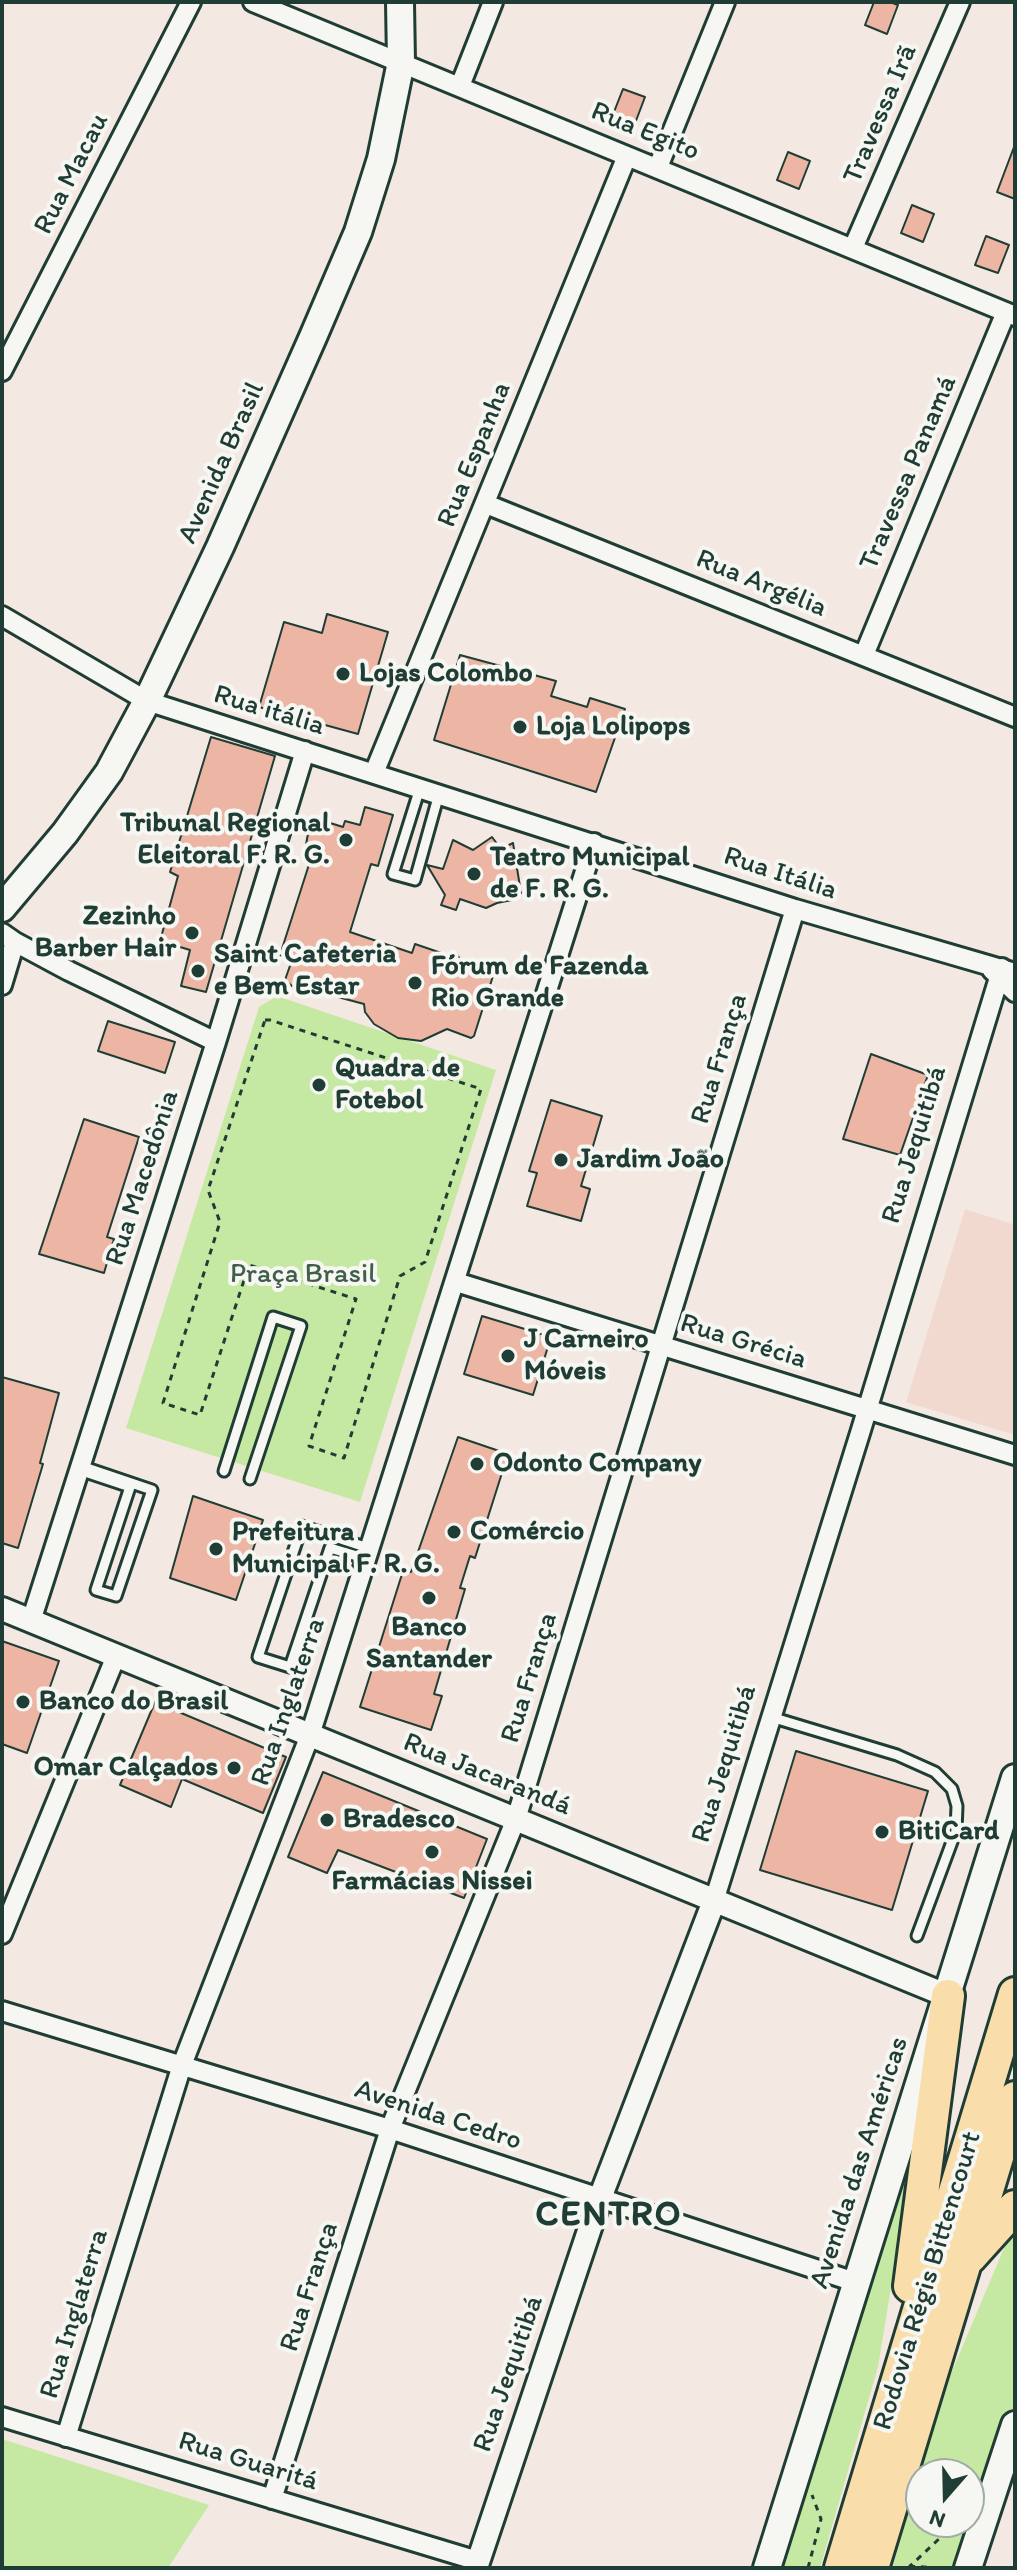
<!DOCTYPE html>
<html>
<head>
<meta charset="utf-8">
<style>
  body { margin:0 }
  #map { position:relative; width:1017px; height:2570px; overflow:hidden; background:#f4e9e2; font-family:Itim,sans-serif }
  canvas { display:block }
  .frame { position:absolute; inset:0; border:4px solid #1f3d34; pointer-events:none }
  .north { position:absolute; left:905px; top:2458px; width:80px; height:80px; box-sizing:border-box; background:#f6f6f2; border:2px solid #a0aca6; border-radius:50%; rotate:200deg; font-size:22px; font-weight:700; line-height:32px; text-align:center; color:#1f3d34 }
  .north::after { content:''; display:block; margin:auto; width:28px; height:36px; background:#1f3d34; clip-path:polygon(50% 0,100% 100%,50% 72%,0 100%) }
</style>
</head>
<body>
<div id="map">
<canvas width="1017" height="2570"></canvas>
<div class="frame"></div>
<div class="north">N</div>
</div>
<script>
const c = document.querySelector('canvas').getContext('2d');
c.lineJoin = 'round';
function fill(path, color) {
  c.fillStyle = color;
  c.fill(path, 'evenodd');
}
function toPath(rows) {
  const path = new Path2D();
  for (const r of rows) {
    path.moveTo(r[0], r[1]);
    for (let i = 2; i < r.length; i += 2) path.lineTo(r[i], r[i + 1]);
  }
  return path;
}
function stroke(path, color, width, dash) {
  c.strokeStyle = color;
  c.lineWidth = width;
  c.lineCap = dash ? 'butt' : 'round';
  c.setLineDash(dash || []);
  c.stroke(path);
}
function drawText(font, color, halo, rows, align = 'center') {
  c.font = font + ' Itim,sans-serif';
  c.lineWidth = 8;
  c.setLineDash([]);
  c.textBaseline = 'middle';
  c.strokeStyle = halo;
  c.fillStyle = color;
  for (const [text, x, y, turn = 0] of rows) {
    c.save();
    c.translate(x, y);
    c.rotate((+turn || 0) * Math.PI / 180);
    c.textAlign = isNaN(turn) ? turn : align;
    if (halo) c.strokeText(text, 0, 0);
    c.fillText(text, 0, 0);
    c.restore();
  }
}
const built = toPath([
  [965,1209,1015,1225,1015,1435,906,1402]
]);
const green = toPath([
  [277,996,496,1070,360,1502,126,1428,259,1007],
  [911,2166,878,2367,820,2568,780,2568,867,2285],
  [1015,2222,1015,2412,962,2568,892,2568,945,2388],
  [921,2474,969,2474,969,2522,921,2522],
  [2,2439,209,2505,168,2568,2,2568]
]);
const building = toPath([
  [874,2,890,2,898,5,887,34,865,25,874,2],
  [623,89,645,97,634,126,612,117,623,89],
  [1014,147,1015,148,1015,199,997,192,1014,147],
  [788,152,810,161,799,189,777,180,788,152],
  [912,205,934,214,923,242,901,233,912,205],
  [986,236,1009,245,998,273,975,265,986,236],
  [327,614,388,632,358,734,259,707,284,622,322,633,327,614],
  [460,655,556,681,551,696,587,707,590,698,625,709,596,792,434,740,460,655],
  [211,737,275,756,206,992,181,986,190,950,160,941,178,876,170,872,211,737],
  [365,807,393,815,378,866,371,864,350,932,412,953,415,944,453,957,456,952,463,965,493,976,474,1036,471,1038,447,1029,421,1041,398,1038,374,1024,365,1012,364,1004,319,992,299,992,285,980,292,960,280,955,313,852,305,850,311,817,343,827,345,821,360,825,365,807],
  [492,837,501,849,513,843,521,893,517,899,497,903,486,908,460,899,456,910,441,905,445,895,427,865,443,869,453,840,473,850,492,837],
  [108,1021,175,1042,165,1073,98,1051,108,1021],
  [871,1054,928,1075,900,1155,843,1139,871,1054],
  [551,1100,602,1116,581,1186,590,1189,581,1221,527,1206,537,1173,529,1171,551,1100],
  [84,1119,139,1137,107,1237,114,1239,104,1273,39,1254,84,1119],
  [482,1316,551,1337,533,1395,464,1374,482,1316],
  [2,1377,59,1393,40,1463,43,1464,18,1548,2,1543,2,1377],
  [458,1437,508,1454,475,1558,470,1556,460,1588,465,1589,434,1694,442,1696,431,1730,360,1707,403,1571,411,1572,458,1437],
  [193,1496,263,1520,236,1600,170,1578,193,1496],
  [2,1641,59,1661,27,1753,2,1744,2,1641],
  [155,1702,286,1757,263,1813,182,1779,171,1807,120,1785,155,1702],
  [796,1751,928,1791,892,1910,760,1870,796,1751],
  [323,1772,487,1839,464,1898,338,1850,327,1873,288,1857,323,1772]
]);
const path = toPath([
  [265,1020,270,1020,481,1089,425,1262,400,1276,344,1458,309,1446,356,1299,249,1265,200,1415,163,1403,220,1222,208,1190,265,1020],
  [909,2566,937,2568],
  [808,2568,821,2519,812,2495],
  [908,2568,957,2522]
]);
const service = toPath([
  [420,788,393,874,415,880,439,794],
  [79,1470,130,1487,96,1590,116,1596,152,1490,81,1466],
  [224,1471,273,1317,301,1326,250,1479],
  [367,1559,330,1548,290,1667,258,1657,302,1526,371,1549],
  [771,1717,897,1755,935,1772,952,1789,957,1806,956,1831,917,1936]
]);
const minor = toPath([
  [253,2,1015,316],
  [460,86,493,2],
  [658,167,725,2],
  [853,248,960,2],
  [2,371,191,2],
  [486,504,1015,717],
  [2,616,147,701,795,909,1015,973],
  [864,655,1006,312],
  [374,773,627,156],
  [2,933,15,942,69,971,216,1042],
  [992,970,1015,992],
  [2,985,15,942],
  [456,1282,1015,1455],
  [31,1621,216,1042,305,751],
  [714,1901,861,1430,1002,968],
  [2,1934,116,1656],
  [2,2011,390,2129,855,2282],
  [2,2417,478,2561],
  [66,2437,182,2065,310,1735,594,843],
  [272,2499,390,2129,516,1819,795,909]
]);
const tertiary = toPath([
  [2,1609,948,1996],
  [476,2568,600,2198,714,1901]
]);
const secondary = toPath([
  [2,908,65,833,109,772,147,701,220,547,313,337,358,232,381,159,401,62,400,2],
  [767,2568,1015,1778],
  [968,2568,1015,2425]
]);
const motorway = toPath([
  [970,2257,1015,2207],
  [910,2286,948,1996],
  [841,2568,1015,1994],
  [872,2568,1015,2098]
]);
const markers = [
  [343,674,8,"#1f3d34"],
  [520,727,8,"#1f3d34"],
  [346,840,8,"#1f3d34"],
  [474,874,8,"#1f3d34"],
  [192,933,8,"#1f3d34"],
  [198,971,8,"#1f3d34"],
  [415,983,8,"#1f3d34"],
  [319,1085,8,"#1f3d34"],
  [561,1160,8,"#1f3d34"],
  [508,1356,8,"#1f3d34"],
  [477,1464,8,"#1f3d34"],
  [454,1532,8,"#1f3d34"],
  [216,1549,8,"#1f3d34"],
  [429,1598,8,"#1f3d34"],
  [23,1702,8,"#1f3d34"],
  [234,1768,8,"#1f3d34"],
  [327,1820,8,"#1f3d34"],
  [882,1832,8,"#1f3d34"],
  [432,1852,8,"#1f3d34"]
];
const streetNames = [
  ["Travessa Irã",881,114,-67],
  ["Rua Egito",645,132,22],
  ["Rua Macau",72,174,-63],
  ["Rua Espanha",475,455,-68],
  ["Avenida Brasil",222,463,-66],
  ["Travessa Panamá",909,473,-67],
  ["Rua Argélia",761,584,22],
  ["Rua itália",269,711,17],
  ["Rua Itália",780,874,18],
  ["Rua França",720,1059,-73],
  ["Rua Jequitibá",915,1145,-73],
  ["Rua Macedônia",143,1178,-72],
  ["Rua Grécia",743,1342,17],
  ["Rua França",530,1678,-73],
  ["Rua Inglaterra",289,1702,-71],
  ["Rua Jequitibá",725,1764,-73],
  ["Rua Jacarandá",487,1775,22],
  ["Avenida Cedro",438,2116,18],
  ["Avenida das Américas",860,2163,-72],
  ["Rodovia Régis Bittencourt",928,2281,-73],
  ["Rua França",310,2287,-72],
  ["Rua Inglaterra",75,2314,-73],
  ["Rua Jequitibá",509,2374,-71],
  ["Rua Guaritá",248,2462,17]
];
const poiNames = [
  ["Lojas Colombo",359,674],
  ["Loja Lolipops",536,727],
  ["Tribunal Regional",330,824,"right"],
  ["Eleitoral F. R. G.",330,856,"right"],
  ["Teatro Municipal",490,858],
  ["de F. R. G.",490,890],
  ["Zezinho",176,917,"right"],
  ["Barber Hair",176,949,"right"],
  ["Saint Cafeteria",214,955],
  ["e Bem Estar",214,987],
  ["Fórum de Fazenda",431,967],
  ["Rio Grande",431,999],
  ["Quadra de",335,1069],
  ["Fotebol",335,1101],
  ["Jardim João",577,1160],
  ["J Carneiro",524,1340],
  ["Móveis",524,1372],
  ["Odonto Company",493,1464],
  ["Comércio",470,1532],
  ["Prefeitura",232,1533],
  ["Municipal F. R. G.",232,1565],
  ["Banco",429,1628,"center"],
  ["Santander",429,1660,"center"],
  ["Banco do Brasil",39,1702],
  ["Omar Calçados",218,1768,"right"],
  ["Bradesco",343,1820],
  ["BitiCard",898,1832],
  ["Farmácias Nissei",432,1882,"center"]
];
const parkNames = [
  ["Praça Brasil",303,1275]
];
const districtNames = [
  ["CENTRO",609,2216]
];
fill(built, '#f2d9cf');
fill(green, '#c5e9a2');
fill(building, '#edb5a4');
stroke(building, '#1f3d34', 2);
stroke(service, '#1f3d34', 15);
stroke(minor, '#1f3d34', 24);
stroke(tertiary, '#1f3d34', 28);
stroke(secondary, '#1f3d34', 32);
stroke(motorway, '#1f3d34', 38);
stroke(path, '#1f3d34', 3, [6, 6]);
stroke(service, '#f6f6f2', 9);
stroke(minor, '#f6f6f2', 18);
stroke(tertiary, '#f6f6f2', 22);
stroke(secondary, '#f6f6f2', 26);
stroke(motorway, '#f9deab', 32);
for (const [x, y, r, color] of markers) {
  const dot = new Path2D();
  dot.arc(x, y, r, 0, 2 * Math.PI);
  c.fillStyle = color;
  c.fill(dot);
  stroke(dot, '#f6f6f2', 3);
}
drawText('28px', '#1f3d34', '#f6f6f2', streetNames);
drawText('bold 28px', '#1f3d34', '#f6f6f2', poiNames, 'left');
drawText('28px', '#405f4a', '#f6f6f2', parkNames);
c.letterSpacing = '2px';
drawText('bold 36px', '#1f3d34', '#f6f6f2', districtNames);
c.letterSpacing = '0px';
</script>
</body>
</html>
